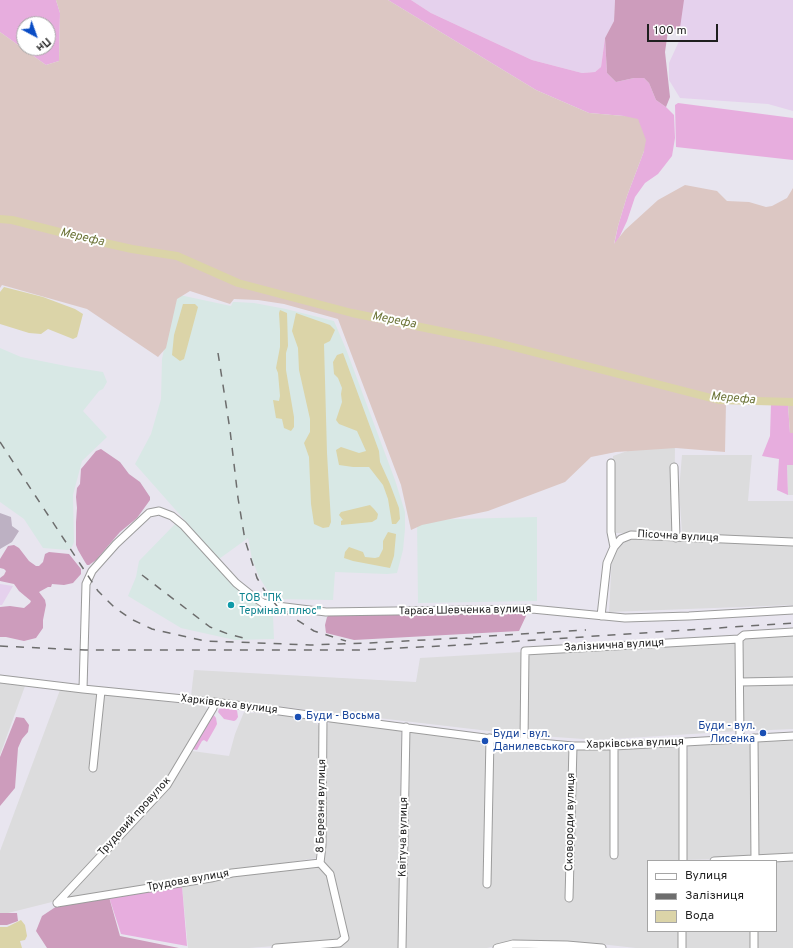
<!DOCTYPE html>
<html>
<head>
<meta charset="utf-8">
<style>
  body { margin:0 }
  #map { position:relative; width:793px; height:948px; overflow:hidden; background:#e8e5ef; font-family:Overpass,sans-serif }
  canvas { display:block }
  .legend { position:absolute; left:647px; top:860px; width:130px; height:72px; box-sizing:border-box; background:#fff; border:1px solid #a5a5a5; margin:0; padding:5px 7px; list-style:none; font-size:12px; color:#1f1f1f }
  .legend li { display:flex; align-items:center; gap:8px; height:20px }
  .legend b { width:20px; border:1px solid #a5a5a5 }
  .north { position:absolute; left:16px; top:16px; width:40px; height:40px; box-sizing:border-box; background:#fff; border:1px solid #a5a5a5; border-radius:50%; rotate:139deg; font-size:11px; font-weight:700; line-height:16px; text-align:center; color:#1f1f1f }
  .north::after { content:''; display:block; margin:auto; width:14px; height:18px; background:#094cc5; clip-path:polygon(50% 0,100% 100%,50% 72%,0 100%) }
  .scale { position:absolute; left:647px; top:24px; width:71px; height:18px; box-sizing:border-box; border:2px solid #1f1f1f; border-top:0; padding-left:5px; font-size:12px; line-height:14px; white-space:nowrap; color:#1f1f1f; -webkit-text-stroke:3px #fff; paint-order:stroke }
</style>
</head>
<body>
<div id="map">
<canvas width="793" height="948"></canvas>
<ul class="legend">
<li><b style="height:5px;background:#fff"></b>Вулиця</li>
<li><b style="height:5px;background:#6d6d6d"></b>Залізниця</li>
<li><b style="height:11px;background:#dbd4a8"></b>Вода</li>
</ul>
<div class="north">Пн</div>
<div class="scale">100 m</div>
</div>
<script>
const c = document.querySelector('canvas').getContext('2d');
c.lineJoin = 'round';
function fill(path, color) {
  c.fillStyle = color;
  c.fill(path, 'evenodd');
}
function toPath(rows) {
  const path = new Path2D();
  for (const r of rows) {
    path.moveTo(r[0], r[1]);
    for (let i = 2; i < r.length; i += 2) path.lineTo(r[i], r[i + 1]);
  }
  return path;
}
function stroke(path, color, width, dash) {
  c.strokeStyle = color;
  c.lineWidth = width;
  c.lineCap = dash ? 'butt' : 'round';
  c.setLineDash(dash || []);
  c.stroke(path);
}
function drawText(font, color, halo, rows, align = 'center') {
  c.font = font + ' Overpass,sans-serif';
  c.lineWidth = 4;
  c.setLineDash([]);
  c.textBaseline = 'middle';
  c.strokeStyle = halo;
  c.fillStyle = color;
  for (const [text, x, y, turn = 0] of rows) {
    c.save();
    c.translate(x, y);
    c.rotate((+turn || 0) * Math.PI / 180);
    c.textAlign = isNaN(turn) ? turn : align;
    if (halo) c.strokeText(text, 0, 0);
    c.fillText(text, 0, 0);
    c.restore();
  }
}
const residential = toPath([
  [675,446,674,533,614,533,613,456,639,447],
  [682,455,752,455,748,501,793,501,793,540,682,533,679,490],
  [787,465,793,465,793,495,788,495],
  [630,536,793,543,793,605,609,612,612,556],
  [793,635,793,729,746,731,742,728,743,638],
  [733,641,737,644,739,731,597,740,527,735,528,653],
  [522,652,523,735,191,696,194,670,416,682,420,658],
  [0,683,25,686,0,755],
  [60,690,205,706,208,711,165,784,56,901,0,915,0,851],
  [244,712,305,718,316,723,319,726,321,732,316,858,63,900,165,791,192,751,229,756,235,734],
  [333,720,401,730,399,948,302,948,344,945,348,937,332,872,322,862,325,726],
  [410,730,577,749,679,745,680,861,648,861,648,931,680,931,680,948,636,948,600,944,516,941,487,948,405,948],
  [793,740,793,853,758,855,757,742],
  [753,741,754,858,685,860,688,744],
  [793,859,793,948,757,948,757,931,776,931,776,861],
  [319,865,328,875,343,937,338,941,249,948,188,948,182,886,233,876],
  [684,931,753,931,752,948,683,948]
]);
const industrial = toPath([
  [175,294,231,306,233,302,236,302,254,303,286,309,334,321,346,349,395,480,405,512,405,529,403,550,397,573,387,574,335,572,333,600,275,599,271,596,259,577,252,559,248,538,219,559,135,464,151,434,161,399,162,359],
  [0,348,21,357,71,367,103,372,107,382,103,389,99,391,83,411,107,437,82,461,73,495,74,542,72,547,68,550,43,548,24,519,0,502],
  [537,517,537,601,418,603,417,520],
  [176,523,239,590,273,616,274,639,235,640,181,628,128,596,136,577,139,561]
]);
const construction = toPath([
  [0,513,11,517,12,526,19,531,12,542,0,549]
]);
const farmland = toPath([
  [411,0,615,0,614,21,605,38,601,67,595,72,582,73,532,60,431,13],
  [683,0,793,0,793,111,768,104,680,98,669,80,669,63,680,39,682,32,679,22],
  [0,584,13,586,2,605,0,605]
]);
const grass = toPath([
  [0,0,56,0,60,13,59,61,46,65,0,32],
  [24,24,48,24,48,48,24,48],
  [388,0,411,0,431,13,532,60,582,73,595,72,601,67,605,38,607,73,616,82,634,78,644,78,649,83,656,100,666,107,674,115,675,138,672,156,658,174,645,183,635,197,627,221,619,238,614,245,618,226,627,196,644,151,624,116,589,113,536,90],
  [678,103,793,118,793,160,676,147,675,105],
  [771,404,788,405,790,433,793,433,793,465,787,465,788,495,777,490,779,459,762,456,770,436],
  [223,708,237,710,238,717,236,720,234,721,224,719,218,712,219,709],
  [213,714,216,718,217,724,215,728,207,742,204,740,202,741,197,750,192,749],
  [182,886,187,946,121,934,109,897]
]);
const forest = toPath([
  [615,0,684,0,680,28,668,31,665,52,670,97,666,107,656,100,649,83,644,78,634,78,616,82,607,73,605,38,614,21],
  [101,449,120,462,129,474,140,482,150,497,150,500,137,518,120,532,96,560,89,565,87,565,85,562,78,550,76,545,76,522,77,508,76,497,77,488,80,484,81,469,96,451],
  [14,545,19,548,29,561,36,566,39,566,43,562,45,554,49,552,69,554,81,569,81,574,73,583,64,585,52,584,51,587,48,587,39,592,45,600,46,605,43,620,43,628,36,638,24,641,6,637,0,637,0,607,10,606,24,608,30,603,31,601,19,591,14,584,0,581,0,578,4,575,6,571,4,569,0,568,0,559,8,546],
  [523,610,526,616,519,631,354,640,326,633,325,625,327,617,332,613],
  [16,717,24,718,29,725,28,732,22,739,18,748,15,788,0,806,0,757],
  [109,897,120,936,179,948,47,948,36,931,42,916,60,904],
  [0,913,17,913,18,921,7,925,0,925]
]);
const wetland = toPath([
  [56,0,388,0,536,90,589,113,624,116,638,119,646,140,644,151,627,196,618,226,614,244,625,230,658,200,685,185,717,191,727,201,749,202,766,207,772,206,787,198,793,188,793,433,790,433,788,405,726,403,725,452,676,448,616,452,591,457,565,482,488,511,422,525,411,530,401,485,338,319,284,304,258,300,234,299,230,304,190,291,177,299,166,348,158,357,87,309,2,285,0,288,0,32,46,65,59,61,60,13]
]);
const water = toPath([
  [4,287,43,297,75,309,83,314,77,337,73,339,48,329,41,334,29,333,0,324,0,292],
  [183,304,195,304,198,307,184,359,180,361,172,355,174,335],
  [280,310,287,313,288,346,286,353,286,370,294,417,294,427,291,431,284,428,282,419,276,418,273,400,279,401,280,396,278,373,276,368,280,347,280,330,279,313],
  [296,313,330,325,335,330,330,341,324,344,327,453,331,522,329,527,323,528,314,524,311,504,309,457,304,443,310,432,310,419,299,370,298,348,292,331],
  [343,353,379,451,380,462,390,484,399,508,400,519,396,524,392,524,388,499,383,485,369,467,353,467,339,465,336,450,341,447,359,453,366,451,357,431,339,424,336,420,342,402,341,394,342,388,338,378,334,374,333,362,337,355],
  [370,505,374,509,378,514,377,519,372,522,341,525,341,521,343,520,339,515,341,512],
  [388,532,396,534,394,556,390,568,353,561,344,558,345,552,349,547,363,552,365,557,375,558,379,557,383,549,383,541],
  [21,920,25,925,27,936,25,940,20,941,22,948,0,948,0,927,7,927]
]);
const river = toPath([
  [0,219,12,220,87,239,132,249,177,256,238,283,352,313,494,342,719,400,793,402]
]);
const minor = toPath([
  [611,463,611,532,614,547],
  [674,467,676,538],
  [601,616,607,563,614,547,621,539,631,535,793,542],
  [739,639,740,739],
  [0,679,83,689,214,702,323,717,485,738,573,746,614,746,793,736],
  [740,682,793,681],
  [83,689,86,584,92,571,116,544,149,513,159,511,172,516,183,525,236,583,251,595,263,603,277,606,326,612,532,609,625,618,689,616,793,610],
  [754,738,755,861],
  [524,742,525,651,739,639,744,635,793,632],
  [614,746,614,855],
  [93,768,101,691],
  [683,861,683,742],
  [714,861,793,857],
  [487,884,490,738],
  [569,898,573,746],
  [57,903,211,878,232,873,320,863],
  [57,903,167,785,213,708,214,702],
  [276,948,339,943,345,938,330,874,320,863,322,845,323,717],
  [402,948,406,727],
  [497,948,513,944,567,945,602,948],
  [682,948,682,931],
  [754,948,754,931]
]);
const rail = toPath([
  [218,353,230,430,238,498,245,540,257,578,266,593,277,606,285,612,314,631,346,641],
  [0,442,98,591,114,607,131,619,152,629,205,641,235,642,310,645,370,643,459,638,480,639],
  [142,575,210,627,228,634,248,639],
  [473,637,586,630],
  [0,646,85,650,358,650,461,645,793,623]
]);
const markers = [
  [231,605,4,"#0f9aa8"],
  [298,717,4,"#1a4fb4"],
  [763,733,4,"#1a4fb4"],
  [485,741,4,"#1a4fb4"]
];
const streetNames = [
  ["Пісочна вулиця",678,537,3],
  ["Тараса Шевченка вулиця",465,611,-1],
  ["Залізнична вулиця",614,646,-3],
  ["Харківська вулиця",229,705,7],
  ["Харківська вулиця",635,744,-2],
  ["8 Березня вулиця",322,806,-89],
  ["Трудовий провулок",135,817,-48],
  ["Сковороди вулиця",571,822,-89],
  ["Квітуча вулиця",404,837,-89],
  ["Трудова вулиця",188,881,-10]
];
const cultureNames = [
  ["ТОВ \"ПК",239,599],
  ["Термінал плюс\"",239,612]
];
const transitNames = [
  ["Буди - Восьма",306,717],
  ["Буди - вул.",755,727,"right"],
  ["Лисенка",755,740,"right"],
  ["Буди - вул.",493,735],
  ["Данилевського",493,748]
];
const waterNames = [
  ["Мерефа",82,238,13],
  ["Мерефа",394,321,11],
  ["Мерефа",733,399,5]
];
fill(residential, '#dcdcdd');
fill(industrial, '#d8e8e5');
fill(construction, '#bdb1c3');
fill(farmland, '#e5d1ed');
fill(grass, '#e7adde');
fill(forest, '#cd9cbc');
fill(wetland, '#dcc7c3');
fill(water, '#dbd4a8');
stroke(river, '#dbd4a8', 8);
stroke(minor, '#9c9c9c', 9);
stroke(minor, '#fff', 7);
stroke(rail, '#6d6d6d', 1.5, [8, 8]);
for (const [x, y, r, color] of markers) {
  const dot = new Path2D();
  dot.arc(x, y, r, 0, 2 * Math.PI);
  c.fillStyle = color;
  c.fill(dot);
  stroke(dot, '#fff', 1.5);
}
drawText('11px', '#1f1f1f', '#fff', streetNames);
drawText('11px', '#0d838f', '#fff', cultureNames, 'left');
drawText('11px', '#164399', '#fff', transitNames, 'left');
drawText('italic 12px', '#6d7539', '#fff', waterNames);
</script>
</body>
</html>
